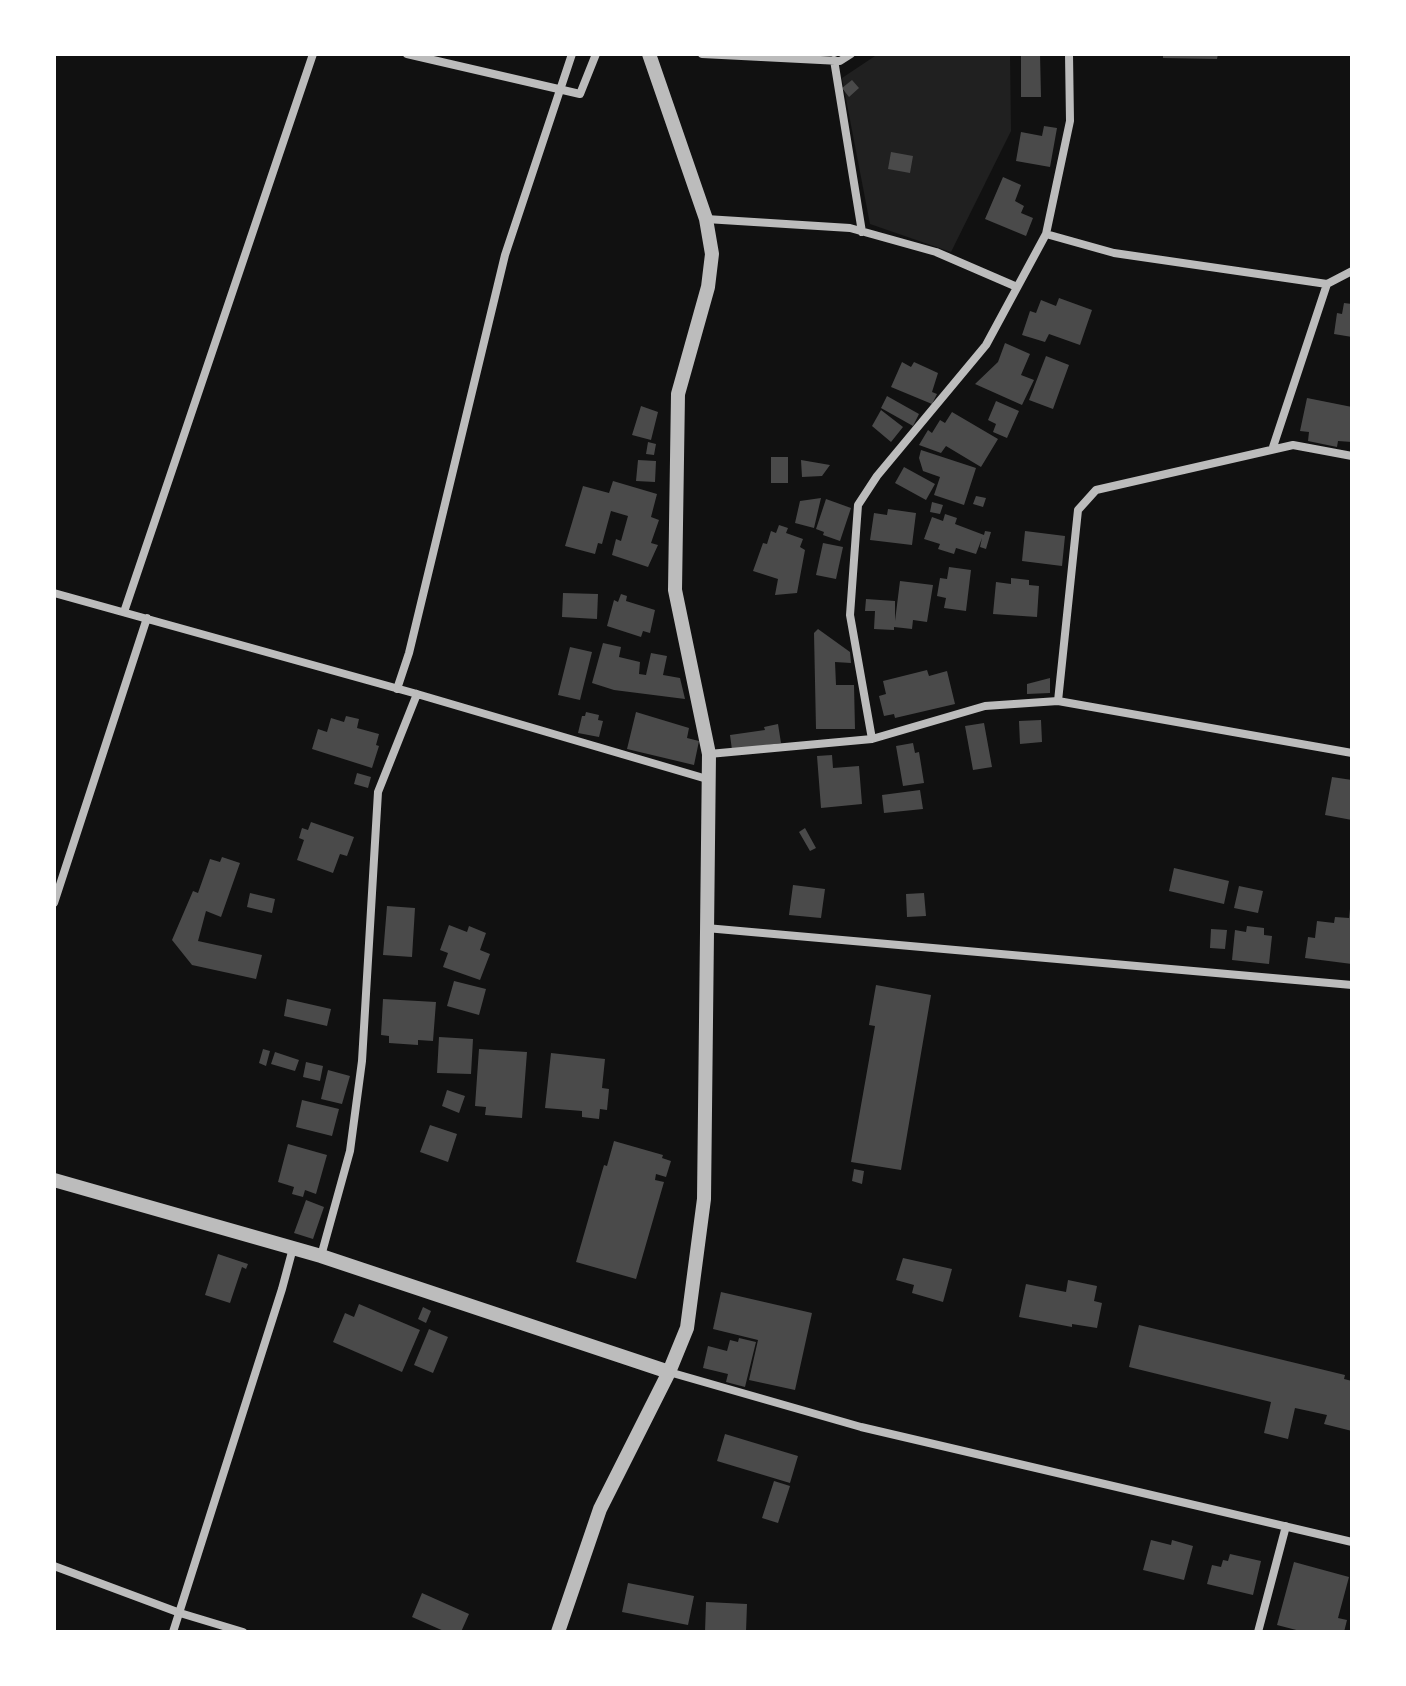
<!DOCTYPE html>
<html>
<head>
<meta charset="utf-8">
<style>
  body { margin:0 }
  #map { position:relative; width:1406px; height:1686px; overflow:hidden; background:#111; font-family:Inter,sans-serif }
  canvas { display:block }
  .frame { position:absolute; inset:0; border:56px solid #fff; pointer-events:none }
</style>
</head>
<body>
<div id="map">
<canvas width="1406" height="1686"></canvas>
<div class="frame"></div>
</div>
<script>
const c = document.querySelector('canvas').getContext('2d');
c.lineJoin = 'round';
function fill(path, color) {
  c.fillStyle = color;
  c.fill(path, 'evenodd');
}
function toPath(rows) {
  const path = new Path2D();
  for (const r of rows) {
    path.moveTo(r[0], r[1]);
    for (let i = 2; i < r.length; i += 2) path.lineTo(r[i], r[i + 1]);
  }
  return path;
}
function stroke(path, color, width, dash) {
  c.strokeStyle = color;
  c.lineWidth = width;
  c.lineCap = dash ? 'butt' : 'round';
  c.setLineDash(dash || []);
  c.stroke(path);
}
const green = toPath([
  [878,54,1010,54,1011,131,951,252,870,224,842,78]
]);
const building = toPath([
  [1021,54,1040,54,1041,97,1021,97],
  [1163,54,1218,54,1217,59,1163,58],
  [852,80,859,88,849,97,842,88],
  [1044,126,1057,128,1050,167,1016,161,1021,132,1042,136],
  [891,152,913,156,910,173,888,169],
  [1003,177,1021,185,1015,201,1024,206,1021,213,1033,218,1026,236,985,219],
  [1059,298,1092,310,1080,345,1049,334,1045,342,1022,335,1030,311,1036,313,1041,300,1056,306],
  [1344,303,1352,304,1352,337,1334,334,1337,313,1342,314],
  [1005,343,1030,354,1021,375,1034,380,1022,405,975,384,998,362],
  [1046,356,1069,365,1053,409,1029,400],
  [902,362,911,367,914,362,938,373,932,392,937,394,932,404,891,387],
  [887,396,919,414,913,426,881,408],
  [1307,398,1352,407,1352,442,1338,441,1337,447,1308,441,1309,432,1300,431],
  [996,401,1019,411,1007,438,993,432,996,424,988,420],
  [641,406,658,412,651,440,632,435],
  [881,410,903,427,891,442,872,426],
  [952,412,998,439,981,467,946,446,941,453,919,445,928,430,932,433,940,420,945,423],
  [648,442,656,444,654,455,646,454],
  [921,450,976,468,964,505,934,495,940,477,923,471,919,458],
  [771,457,788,457,788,483,771,483],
  [638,460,656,461,655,482,636,481],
  [801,460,830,465,822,476,802,477],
  [904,467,935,484,926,500,895,483],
  [613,481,657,494,651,517,659,520,651,543,658,545,648,567,612,555,616,539,621,541,628,516,611,511,602,544,598,543,595,554,565,546,583,486,609,493],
  [976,496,986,498,983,507,973,504],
  [821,498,814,528,795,523,800,501],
  [826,499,851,508,840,541,823,535,824,532,816,529],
  [932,502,943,505,940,514,930,512],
  [888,509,916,513,912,545,870,540,874,513,887,515],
  [945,514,957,518,955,524,984,535,985,531,991,532,986,549,980,547,982,538,976,554,956,548,954,554,938,549,940,544,924,539,932,517,943,521],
  [779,525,788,528,786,533,803,539,800,547,805,550,797,593,775,595,778,579,753,571,763,543,767,544,771,531,776,533],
  [1025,531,1065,536,1062,566,1022,561],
  [823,543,843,547,836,579,816,575],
  [949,567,971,570,966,611,944,608,946,598,937,596,940,578,947,579],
  [1011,578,1029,580,1029,585,1039,586,1037,617,993,614,996,582,1011,584],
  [900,581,933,585,927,622,913,620,912,629,894,627,894,630,874,629,875,611,865,611,866,599,895,601,895,621],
  [563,593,598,594,597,619,562,617],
  [621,594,627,596,626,601,655,610,650,633,643,631,641,637,607,626,614,600,618,602],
  [818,629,850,652,851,663,835,662,836,685,854,685,855,729,816,729,814,633],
  [603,643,621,647,619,657,640,662,639,674,646,675,651,653,667,656,663,675,680,678,685,699,614,690,592,683],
  [570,647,592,652,580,700,558,695],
  [927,670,929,676,947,671,955,704,895,718,894,714,884,716,879,696,886,694,883,681],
  [1050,678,1050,693,1027,694,1027,684],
  [586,712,599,715,598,720,603,721,599,737,578,733,582,716,585,716],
  [636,712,689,728,687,738,699,741,694,765,627,749],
  [346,716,359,719,357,728,379,734,376,745,379,746,372,768,312,749,318,729,327,732,331,718,344,722],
  [1041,720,1042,742,1020,744,1019,721],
  [984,723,992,767,973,770,965,726],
  [778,724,781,743,732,750,730,735,765,730,764,727],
  [913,743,915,753,919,752,924,783,903,786,896,746],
  [832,755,833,768,859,766,862,804,821,808,817,756],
  [357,773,371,777,368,788,354,784],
  [1332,777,1352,780,1352,820,1325,815],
  [920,790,923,809,884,813,882,795],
  [311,822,354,837,347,856,340,854,333,873,297,860,304,840,299,838,302,828,308,830],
  [805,828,816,848,810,851,799,832],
  [222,857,240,863,221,917,206,911,198,941,262,955,256,979,192,965,172,940,193,891,198,893,210,859,220,862],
  [1174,868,1229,881,1224,904,1169,891],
  [793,885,825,889,821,918,789,915],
  [1239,886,1263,891,1258,913,1234,908],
  [250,893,275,899,272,913,247,907],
  [924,893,926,916,907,917,906,894],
  [387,906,415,908,412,957,383,955],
  [1350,909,1352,964,1305,958,1308,937,1315,938,1317,921,1334,923,1335,917,1349,918],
  [449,925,467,932,469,926,486,933,480,950,490,954,480,980,443,967,448,953,440,950],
  [1247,926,1264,928,1264,935,1272,936,1269,964,1232,960,1235,930,1246,932],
  [1211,929,1227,930,1225,949,1210,948],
  [454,981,486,989,479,1015,447,1006],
  [876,985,931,995,901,1170,851,1162,875,1026,869,1025],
  [287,999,331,1009,327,1026,284,1016],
  [383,999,436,1002,433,1041,418,1040,418,1045,389,1043,389,1036,381,1035],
  [439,1037,473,1039,471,1074,437,1073],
  [263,1049,270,1051,266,1066,259,1063],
  [479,1049,527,1052,522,1118,485,1115,486,1107,475,1106],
  [275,1052,299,1060,295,1071,271,1064],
  [551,1053,605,1059,602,1088,609,1089,607,1110,600,1109,599,1119,582,1117,582,1111,545,1108],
  [306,1062,323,1066,320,1081,303,1077],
  [328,1070,350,1076,342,1104,321,1099],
  [447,1090,465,1096,459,1113,442,1106],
  [302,1100,339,1109,332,1136,296,1127],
  [430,1125,457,1134,448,1162,420,1152],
  [614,1141,663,1155,662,1158,671,1161,666,1177,656,1174,655,1180,664,1182,636,1279,576,1262,604,1165,607,1166],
  [288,1144,327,1155,316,1194,305,1190,303,1197,292,1194,294,1187,278,1182],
  [854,1169,864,1171,862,1184,852,1181],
  [306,1200,324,1207,313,1239,294,1233],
  [218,1254,248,1264,246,1269,242,1267,230,1303,205,1295],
  [903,1258,952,1269,943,1302,912,1293,914,1285,896,1280],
  [1068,1280,1097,1286,1094,1301,1102,1303,1097,1328,1072,1324,1072,1327,1019,1317,1026,1284,1066,1292],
  [721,1292,812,1313,795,1390,749,1380,758,1340,713,1329],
  [359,1304,420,1330,402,1372,333,1342,345,1313,354,1317],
  [423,1307,431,1311,426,1323,418,1319],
  [1139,1325,1345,1375,1344,1379,1352,1381,1352,1431,1324,1424,1327,1415,1295,1408,1288,1439,1264,1433,1271,1402,1129,1367],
  [429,1329,448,1337,433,1373,414,1365],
  [739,1338,756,1342,745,1387,726,1382,728,1374,703,1368,708,1346,727,1351,730,1340,738,1342],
  [725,1434,798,1456,790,1483,717,1461],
  [774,1481,790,1486,778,1523,762,1518],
  [1151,1540,1171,1545,1172,1540,1193,1546,1184,1580,1143,1570],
  [1230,1554,1261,1561,1253,1595,1207,1584,1212,1565,1221,1567,1223,1560,1228,1561],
  [1294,1562,1349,1577,1338,1618,1347,1620,1344,1632,1304,1632,1277,1625],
  [628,1583,694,1596,688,1625,622,1612],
  [422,1593,469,1614,461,1632,446,1632,412,1617],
  [706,1602,747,1604,746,1632,705,1632]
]);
const minor = toPath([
  [407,54,580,94,596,54],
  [702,54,840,61,851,54],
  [834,60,862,232],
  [706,219,850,228,936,252,1017,287],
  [1046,234,1114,253,1327,284,1352,271],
  [1273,447,1327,284],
  [54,593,417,694,707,779],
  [124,612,313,54],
  [397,689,409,653,505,255,572,54],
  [1058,701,1078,510,1096,490,1293,445,1352,456],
  [872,739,850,615,858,505,877,476,986,345,1046,234,1070,121,1069,54],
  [709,754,872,739,985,706,1058,701,1352,753],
  [54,903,147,618],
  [706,928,1352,985],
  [321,1256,350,1151,362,1061,378,792,417,694],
  [669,1372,861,1427,1352,1542],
  [54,1566,180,1613,243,1632],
  [173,1632,282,1289,293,1248],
  [1258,1632,1286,1526]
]);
const tertiary = toPath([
  [54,1180,321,1256,669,1372],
  [558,1632,600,1509,669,1372,687,1328,704,1199,709,754,675,590,678,394,708,287,712,254,706,219,649,54]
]);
fill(green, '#202020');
fill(building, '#4a4a4a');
stroke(minor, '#bcbcbc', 8);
stroke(tertiary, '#bcbcbc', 14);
</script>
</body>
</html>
